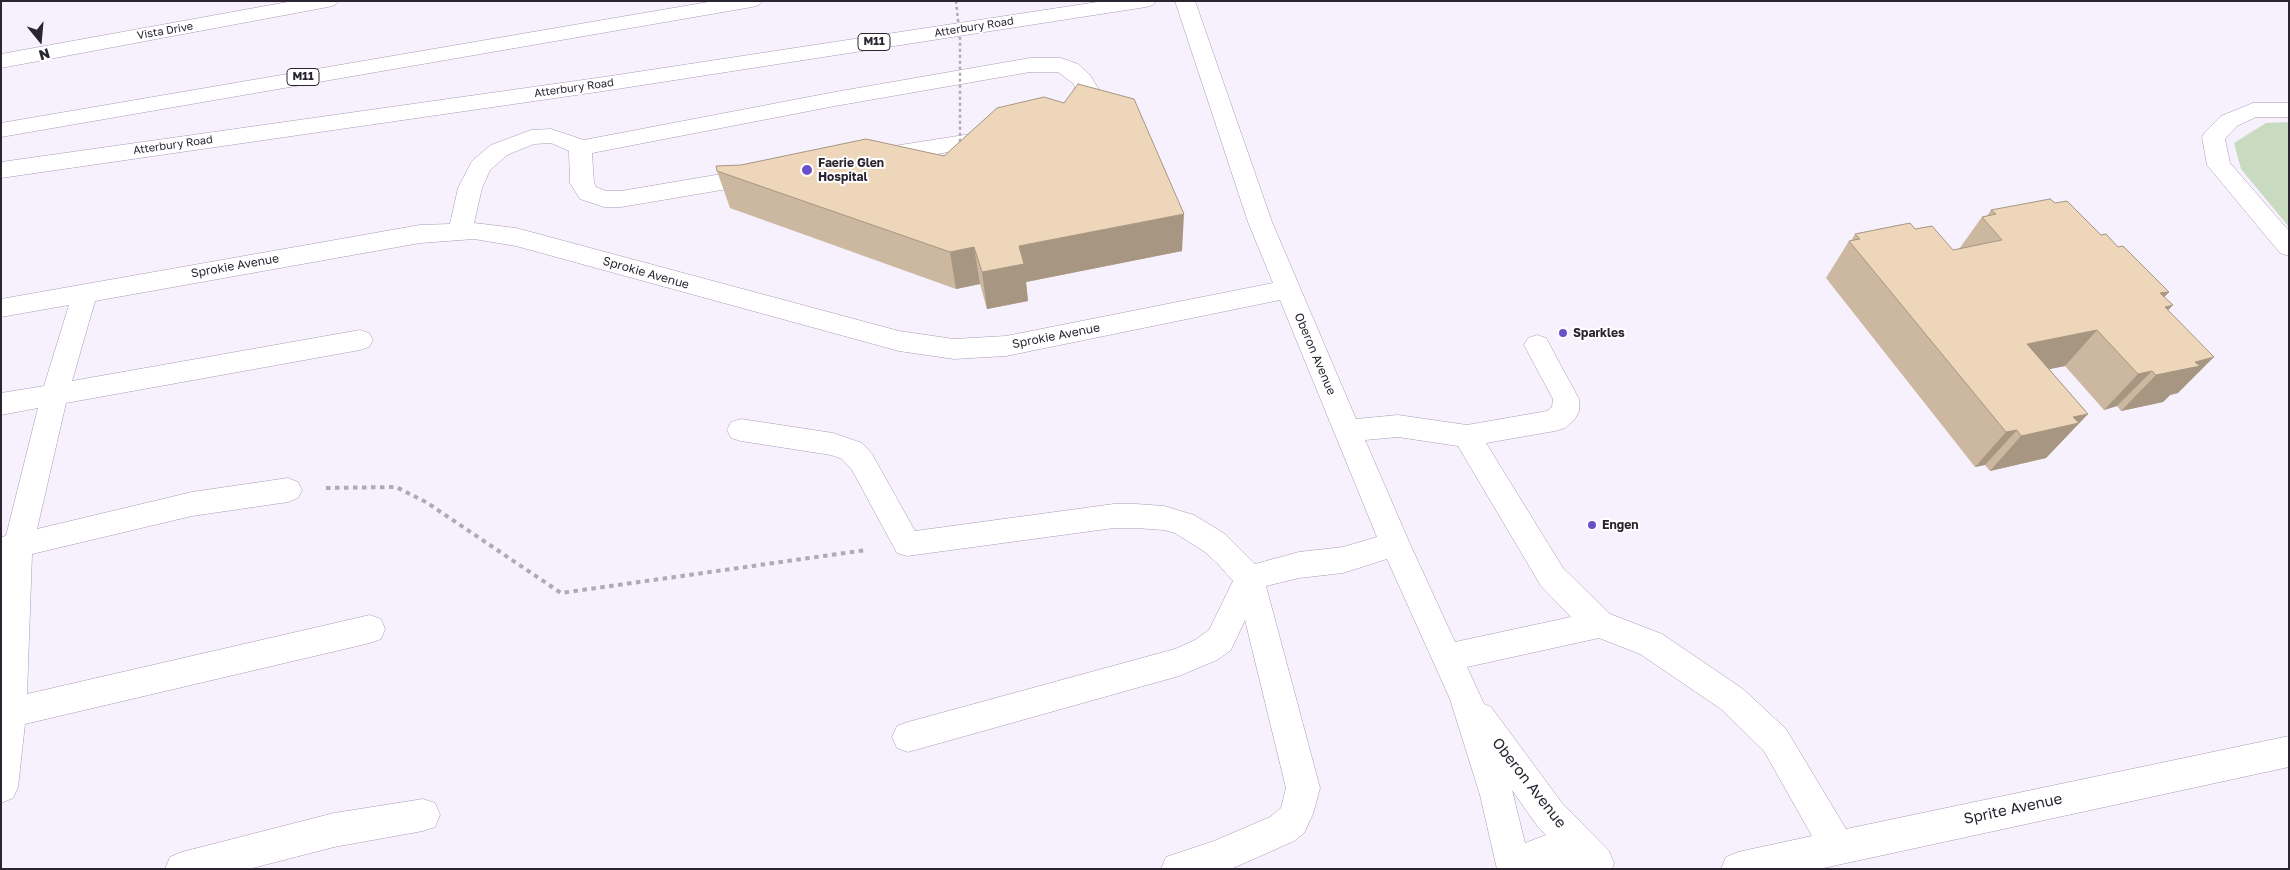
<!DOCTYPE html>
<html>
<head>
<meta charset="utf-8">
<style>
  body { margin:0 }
  #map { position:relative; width:2290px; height:870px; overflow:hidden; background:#f7f0fd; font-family:"Golos Text",sans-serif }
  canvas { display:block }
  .frame { position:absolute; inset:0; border:2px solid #2b2531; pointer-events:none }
  .north { position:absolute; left:15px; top:15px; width:50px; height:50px; -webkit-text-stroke:4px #fff; paint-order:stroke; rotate:163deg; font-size:14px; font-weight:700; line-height:20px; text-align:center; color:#2b2531 }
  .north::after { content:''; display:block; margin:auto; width:18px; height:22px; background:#2b2531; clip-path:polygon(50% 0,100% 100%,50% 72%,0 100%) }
</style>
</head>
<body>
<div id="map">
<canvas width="2290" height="870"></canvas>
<div class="frame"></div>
<div class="north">N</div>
</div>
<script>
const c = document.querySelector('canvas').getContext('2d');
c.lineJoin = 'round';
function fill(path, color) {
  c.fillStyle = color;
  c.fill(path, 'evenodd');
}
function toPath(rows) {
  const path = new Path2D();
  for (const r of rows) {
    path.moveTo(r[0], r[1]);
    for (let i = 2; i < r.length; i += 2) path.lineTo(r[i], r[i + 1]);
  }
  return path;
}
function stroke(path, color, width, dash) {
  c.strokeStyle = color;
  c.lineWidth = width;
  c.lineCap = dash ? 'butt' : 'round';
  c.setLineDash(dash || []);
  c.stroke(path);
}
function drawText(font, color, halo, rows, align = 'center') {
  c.font = font + ' "Golos Text",sans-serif';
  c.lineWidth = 4;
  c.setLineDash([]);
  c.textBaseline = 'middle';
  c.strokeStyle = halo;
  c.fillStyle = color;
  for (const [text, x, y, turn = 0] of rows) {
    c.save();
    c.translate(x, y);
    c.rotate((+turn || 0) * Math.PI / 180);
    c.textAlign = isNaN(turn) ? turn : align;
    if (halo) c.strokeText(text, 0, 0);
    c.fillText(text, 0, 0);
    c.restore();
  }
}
const green = toPath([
  [2289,122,2289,227,2241,169,2234,143,2266,123]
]);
const path = toPath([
  [326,488,396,487,426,502,561,593,866,550]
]);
const minor = toPath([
  [293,1,338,1,335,5,328,7,1,68,1,54,293,1],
  [1175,1,1195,1,1272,222,1356,419,1398,415,1467,425,1547,411,1552,407,1553,399,1524,345,1528,338,1537,335,1546,338,1579,399,1579,411,1575,419,1565,428,1555,431,1486,443,1563,568,1610,614,1662,634,1743,689,1786,729,1846,829,2289,736,2289,767,1819,869,1721,869,1726,857,1738,852,1812,836,1764,751,1721,709,1640,654,1599,638,1467,667,1484,704,1491,707,1562,803,1609,851,1614,863,1612,869,1497,869,1480,795,1450,699,1387,559,1343,573,1299,578,1266,586,1320,788,1313,814,1304,833,1294,841,1231,869,1161,869,1166,857,1214,841,1270,817,1281,808,1286,788,1245,620,1231,650,1217,660,1179,676,908,752,897,748,892,737,897,726,908,722,1175,649,1195,640,1209,630,1233,581,1218,564,1205,552,1175,533,1164,530,1136,528,1114,528,907,556,897,553,852,470,842,459,831,455,741,441,731,438,727,430,731,422,741,419,833,433,862,443,872,454,915,531,1114,504,1136,504,1164,506,1194,515,1225,534,1255,564,1299,552,1343,547,1377,537,1280,300,1006,356,954,359,899,351,516,246,474,239,420,243,95,301,72,381,360,330,369,333,373,340,369,347,360,350,66,403,37,529,192,492,288,478,298,482,302,490,298,498,288,502,192,516,32,554,27,694,370,615,381,619,385,629,381,639,370,643,25,724,18,787,13,798,1,803,1,537,6,536,38,408,1,415,1,393,44,386,69,305,1,317,1,299,420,225,450,224,458,188,472,161,491,145,531,130,551,129,584,140,835,92,1030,58,1061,58,1078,64,1090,75,1098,88,1098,97,1085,113,1076,119,1068,121,1060,119,1057,114,1060,109,1076,96,1074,84,1058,72,1030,72,835,106,592,153,594,183,596,187,606,191,621,191,757,168,765,170,769,176,765,182,757,184,621,207,604,207,580,199,570,183,569,151,551,143,534,144,507,155,490,170,482,188,474,223,516,228,899,331,954,339,1006,336,1273,283,1248,222,1175,1],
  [1398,437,1458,446,1541,586,1571,617,1455,642,1410,544,1365,440,1398,437],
  [1512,790,1538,827,1546,835,1525,843,1512,790],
  [2253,103,2289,103,2289,117,2256,117,2237,126,2225,139,2230,163,2289,231,2289,256,2280,253,2207,165,2202,137,2205,132,2221,116,2253,103],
  [996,130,1004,132,1007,137,1004,142,881,164,873,161,870,156,873,151,881,148,996,130],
  [423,799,435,803,440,815,435,827,423,831,334,847,249,869,165,869,170,857,182,852,334,813,423,799]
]);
const major = toPath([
  [714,1,762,1,759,5,752,7,1,137,1,123,714,1],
  [1104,1,1156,1,1153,5,1146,7,604,91,1,178,1,162,604,77,1104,1]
]);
const pathBridge = toPath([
  [956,1,960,39,960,143]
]);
const wall = toPath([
  [944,156,1182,251,1026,282,1028,301,987,309,980,284,956,289,730,208,717,171],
  [2055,203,2118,247,2169,292,2164,297,2168,310,2178,393,2170,395,2163,402,2121,411,2117,406,2104,410,2065,366,2049,369,2088,414,2046,458,1990,471,1985,465,1975,467,1826,278,1849,241,1851,241,1855,234,1915,229,1953,250,1959,249,1982,217,1987,216,1991,210]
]);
const shadedWall = toPath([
  [1184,214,1182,251,1026,282,1028,301,987,309,982,272,1019,246],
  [974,247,980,284,956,289,950,252],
  [2169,292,2135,328,2160,293],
  [2173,305,2138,342,2165,307],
  [2097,330,2065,366,1997,380,2027,344],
  [2214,357,2178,393,2170,395,2163,402,2121,411,2156,375,2195,362],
  [2152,371,2117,406,2104,410,2138,374],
  [2088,414,2046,458,1990,471,2021,436,2073,417],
  [2017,430,1985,465,1975,467,2006,432]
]);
const building = toPath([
  [1078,84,1134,99,1184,214,1019,246,1024,264,982,272,974,247,950,252,717,171,716,166,741,165,866,139,944,156,997,108,1044,97,1064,103,1078,84],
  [2050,199,2055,203,2067,201,2101,235,2106,234,2118,247,2123,246,2169,292,2160,293,2173,305,2165,307,2214,357,2195,362,2200,366,2156,375,2152,371,2138,374,2097,330,2027,344,2088,414,2073,417,2079,423,2021,436,2017,430,2006,432,1849,241,1860,239,1855,234,1910,223,1915,229,1932,226,1953,250,2002,240,1982,217,1996,214,1991,210,2050,199]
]);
const markers = [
  [807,170,6,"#6750ca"],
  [1563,333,5,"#6750ca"],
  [1592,525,5,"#6750ca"]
];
const farStreetnames = [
  ["Atterbury Road",974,27,-9],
  ["Vista Drive",165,31,-10],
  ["Atterbury Road",574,88,-8],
  ["Atterbury Road",173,145,-8]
];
const shields = [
  [874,42,32],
  [303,77,32]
];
const shieldNames = [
  ["M11",874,42],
  ["M11",303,77]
];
const poiNames = [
  ["Faerie Glen",818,163],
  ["Hospital",818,177],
  ["Sparkles",1573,333],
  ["Engen",1602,525]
];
const streetNames = [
  ["Sprokie Avenue",235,266,-10],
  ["Sprokie Avenue",646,273,16],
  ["Sprokie Avenue",1056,336,-11],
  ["Oberon Avenue",1315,354,67]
];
const nearStreetnames = [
  ["Oberon Avenue",1529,783,52],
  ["Sprite Avenue",2013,809,-12]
];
fill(green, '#c8dbc1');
stroke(minor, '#a99ab8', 1);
stroke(major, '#a99ab8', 1);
stroke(path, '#b0a9b6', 4, [4.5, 4.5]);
fill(minor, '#fff');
fill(major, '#fff');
stroke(pathBridge, '#b0a9b6', 2.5, [3, 3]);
fill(wall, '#ccb8a0');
fill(shadedWall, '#a69682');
fill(building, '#edd6ba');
stroke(building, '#a69682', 1);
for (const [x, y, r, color] of markers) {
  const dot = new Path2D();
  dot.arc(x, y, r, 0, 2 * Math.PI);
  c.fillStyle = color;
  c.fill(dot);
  stroke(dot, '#fff', 2);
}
drawText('11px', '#2b2531', '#fff', farStreetnames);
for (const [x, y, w] of shields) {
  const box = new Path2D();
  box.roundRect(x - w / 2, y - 8.5, w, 17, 4);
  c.fillStyle = '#fff';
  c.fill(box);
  stroke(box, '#2b2531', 1);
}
drawText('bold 11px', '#2b2531', null, shieldNames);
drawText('bold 12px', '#2b2531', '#fff', poiNames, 'left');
drawText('12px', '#2b2531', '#fff', streetNames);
drawText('15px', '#2b2531', '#fff', nearStreetnames);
</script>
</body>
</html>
